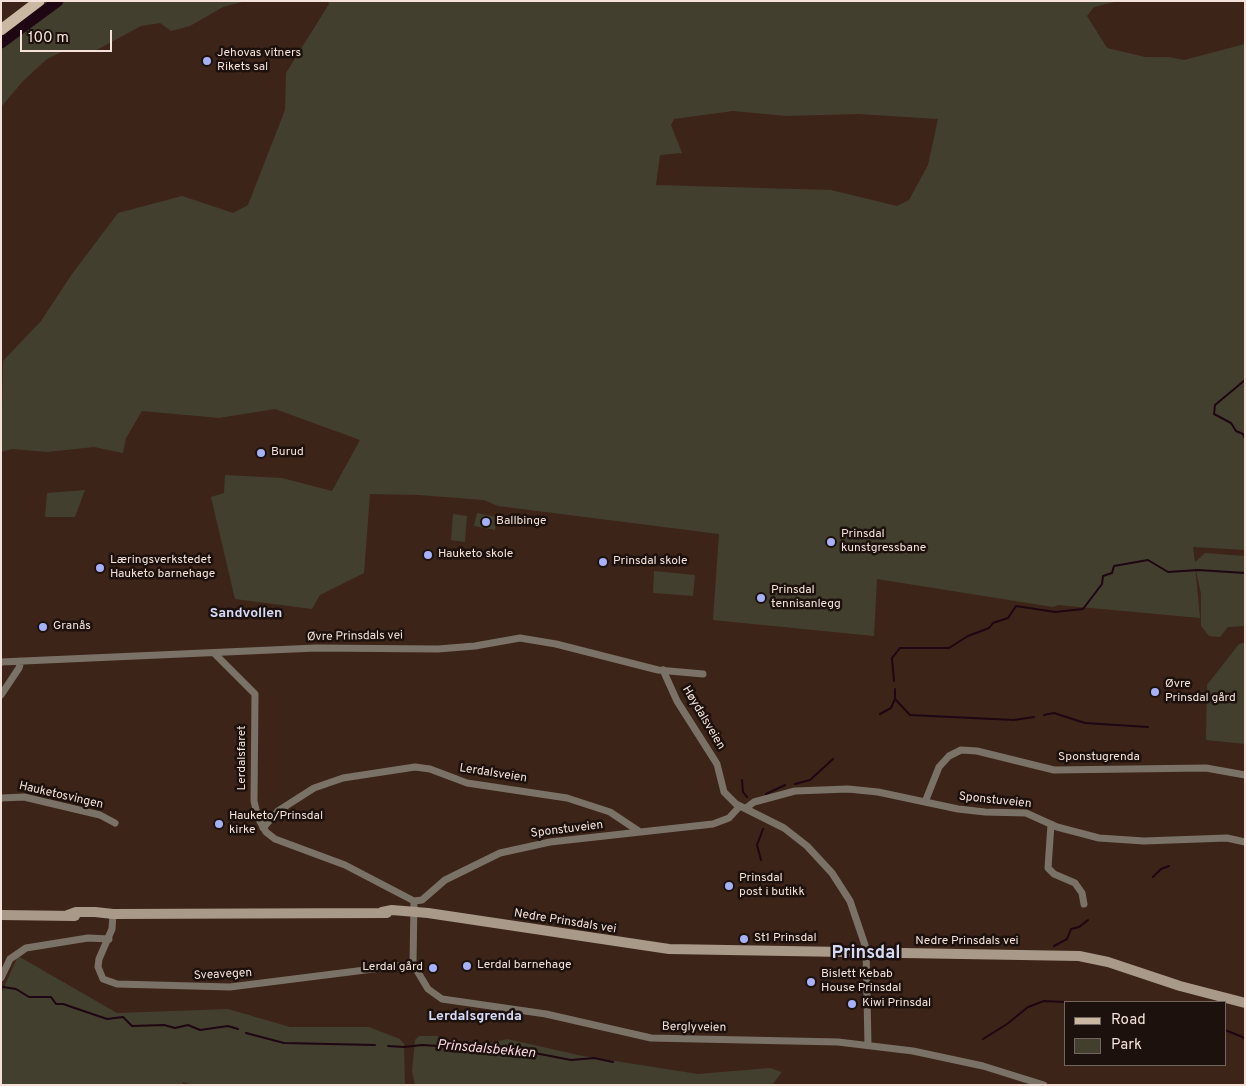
<!DOCTYPE html>
<html>
<head>
<meta charset="utf-8">
<style>
  body { margin:0 }
  #map { position:relative; width:1246px; height:1086px; overflow:hidden; background:#3d2419; font-family:Overpass,sans-serif }
  canvas { display:block }
  .frame { position:absolute; inset:0; border:2px solid #f3e1da; pointer-events:none }
  .legend { position:absolute; left:1064px; top:1001px; width:162px; height:65px; box-sizing:border-box; background:#1c110c; border:1px solid #72645e; margin:0; padding:6px 9px; list-style:none; font-size:15px; color:#f3e1da }
  .legend li { display:flex; align-items:center; gap:10px; height:25px }
  .legend b { width:25px; border:1px solid #72645e }
  .scale { position:absolute; left:20px; top:30px; width:92px; height:22px; box-sizing:border-box; border:2px solid #f3e1da; border-top:0; padding-left:6px; font-size:15px; line-height:18px; white-space:nowrap; color:#f3e1da; -webkit-text-stroke:4px #1c110c; paint-order:stroke }
</style>
</head>
<body>
<div id="map">
<canvas width="1246" height="1086"></canvas>
<div class="frame"></div>
<ul class="legend">
<li><b style="height:6px;background:#cbb8a3"></b>Road</li>
<li><b style="height:14px;background:#433f2e"></b>Park</li>
</ul>
<div class="scale">100 m</div>
</div>
<script>
const c = document.querySelector('canvas').getContext('2d');
c.lineJoin = 'round';
function fill(path, color) {
  c.fillStyle = color;
  c.fill(path, 'evenodd');
}
function toPath(rows) {
  const path = new Path2D();
  for (const r of rows) {
    path.moveTo(r[0], r[1]);
    for (let i = 2; i < r.length; i += 2) path.lineTo(r[i], r[i + 1]);
  }
  return path;
}
function stroke(path, color, width, dash) {
  c.strokeStyle = color;
  c.lineWidth = width;
  c.lineCap = dash ? 'butt' : 'round';
  c.setLineDash(dash || []);
  c.stroke(path);
}
function drawText(font, color, halo, rows, align = 'center') {
  c.font = font + ' Overpass,sans-serif';
  c.lineWidth = 5;
  c.setLineDash([]);
  c.textBaseline = 'middle';
  c.strokeStyle = halo;
  c.fillStyle = color;
  for (const [text, x, y, turn = 0] of rows) {
    c.save();
    c.translate(x, y);
    c.rotate((+turn || 0) * Math.PI / 180);
    c.textAlign = isNaN(turn) ? turn : align;
    if (halo) c.strokeText(text, 0, 0);
    c.fillText(text, 0, 0);
    c.restore();
  }
}
const green = toPath([
  [46,1,246,1,223,7,190,26,171,31,160,23,141,26,93,52,76,50,64,51,47,59,23,81,1,107,1,36],
  [328,1,1119,1,1094,7,1087,16,1107,48,1145,57,1168,57,1184,60,1245,44,1245,550,1193,547,1195,562,1205,553,1245,556,1245,626,1228,627,1220,637,1209,636,1201,626,1201,594,1195,566,1200,618,1058,605,1053,607,877,579,874,636,713,620,719,534,498,506,484,500,418,495,370,494,364,573,320,595,312,609,235,599,211,497,224,493,225,475,282,478,332,491,360,440,275,409,219,418,142,411,126,438,123,453,94,447,47,452,12,449,1,452,3,361,41,321,72,274,118,213,182,196,233,213,248,205,285,110,286,73,329,4],
  [733,111,787,116,858,114,938,119,928,165,909,200,897,206,831,190,656,185,660,155,682,153,671,125,674,119],
  [85,490,75,517,45,517,47,493],
  [477,513,497,517,495,530,474,526],
  [453,514,467,516,465,542,451,540],
  [654,571,695,575,693,596,653,593],
  [1245,643,1245,744,1206,740,1207,685,1239,644],
  [18,956,117,1013,228,1009,290,1027,369,1027,400,1039,404,1044,405,1085,193,1085,183,1082,182,1085,2,1085,1,994],
  [419,1036,437,1036,449,1041,487,1044,507,1039,583,1056,698,1074,770,1068,782,1072,772,1085,415,1085,412,1071,415,1040]
]);
const stream = toPath([
  [1245,380,1215,405,1214,414,1231,423,1236,431,1243,434,1245,439],
  [894,681,892,658,900,648,949,648,968,636,989,628,993,623,1008,618,1016,606,1055,612,1083,609,1102,584,1103,576,1112,573,1114,566,1148,560,1168,572,1198,570,1245,573],
  [895,699,910,715,1014,720,1034,717],
  [880,714,891,708,895,699,895,689],
  [1044,715,1054,713,1085,723,1148,727],
  [742,780,743,792,747,797],
  [795,784,810,780,833,759],
  [766,794,785,785],
  [761,860,757,845,763,829],
  [1153,877,1161,869,1169,866],
  [1054,946,1067,939,1071,929,1079,927,1088,920],
  [3,987,16,989,29,997,51,997,56,1004,63,1004,107,1019,123,1017,132,1026,164,1025,175,1028,188,1025,200,1030,228,1026,238,1029],
  [1225,1030,1245,1038],
  [246,1033,284,1043,375,1045],
  [983,1039,1007,1024,1028,1007,1044,1001,1065,1002],
  [388,1046,404,1047,422,1045,500,1050,508,1053,519,1050,571,1060,594,1058,613,1062]
]);
const river = toPath([
  [1,43,58,1]
]);
const minor = toPath([
  [214,653,255,694,254,801,258,818,266,832,275,839,345,865,414,901],
  [1,662,316,648,438,649,475,646,520,638,556,644,658,670,703,674],
  [663,670,677,701,717,764,724,792,736,804,784,828,807,846,832,873,850,901,866,948,868,1045],
  [1,695,19,668,21,661],
  [1,798,24,797,100,815,115,823],
  [925,802,939,767,949,756,961,750,977,751,1054,770,1206,768,1245,775],
  [746,808,754,802,795,791,848,789,878,792,958,809,985,812,1026,813,1057,827,1099,838,1144,841,1227,838,1245,842],
  [1051,824,1048,868,1054,874,1075,883,1082,893,1084,904],
  [263,828,278,811,314,788,343,778,415,767,430,769,467,783,567,798,610,812,640,832],
  [414,901,413,964,428,989,442,999,546,1014,651,1038,838,1042,913,1051,983,1066,1044,1085],
  [414,901,422,900,445,880,500,853,550,842,713,824,729,818,740,806],
  [113,914,112,929,99,959,98,967,103,979,117,984,230,987,413,964],
  [1,978,10,959,26,948,88,938,109,939]
]);
const secondary = toPath([
  [382,912,392,910,428,913,669,949,1079,956,1108,962,1180,986,1245,1003],
  [1,915,75,916],
  [68,915,76,912,95,912,113,914,387,913]
]);
const primary = toPath([
  [1,30,39,1]
]);
const markers = [
  [207,61,5,"#a6b1fc"],
  [261,453,5,"#a6b1fc"],
  [486,522,5,"#a6b1fc"],
  [831,542,5,"#a6b1fc"],
  [428,555,5,"#a6b1fc"],
  [603,562,5,"#a6b1fc"],
  [100,568,5,"#a6b1fc"],
  [761,598,5,"#a6b1fc"],
  [43,627,5,"#a6b1fc"],
  [1155,692,5,"#a6b1fc"],
  [219,824,5,"#a6b1fc"],
  [729,886,5,"#a6b1fc"],
  [744,939,5,"#a6b1fc"],
  [467,966,5,"#a6b1fc"],
  [433,968,5,"#a6b1fc"],
  [811,982,5,"#a6b1fc"],
  [852,1004,5,"#a6b1fc"]
];
const poiNames = [
  ["Jehovas vitners",217,54],
  ["Rikets sal",217,68],
  ["Burud",271,453],
  ["Ballbinge",496,522],
  ["Prinsdal",841,535],
  ["kunstgressbane",841,549],
  ["Hauketo skole",438,555],
  ["Læringsverkstedet",110,561],
  ["Hauketo barnehage",110,575],
  ["Prinsdal skole",613,562],
  ["Prinsdal",771,591],
  ["tennisanlegg",771,605],
  ["Granås",53,627],
  ["Øvre",1165,685],
  ["Prinsdal gård",1165,699],
  ["Hauketo/Prinsdal",229,817],
  ["kirke",229,831],
  ["Prinsdal",739,879],
  ["post i butikk",739,893],
  ["St1 Prinsdal",754,939],
  ["Lerdal barnehage",477,966],
  ["Lerdal gård",423,968,"right"],
  ["Bislett Kebab",821,975],
  ["House Prinsdal",821,989],
  ["Kiwi Prinsdal",862,1004]
];
const streetNames = [
  ["Øvre Prinsdals vei",355,637,-1],
  ["Høydalsveien",703,718,59],
  ["Lerdalsfaret",243,758,-90],
  ["Sponstugrenda",1099,758],
  ["Lerdalsveien",493,774,9],
  ["Hauketosvingen",61,796,13],
  ["Sponstuveien",995,801,6],
  ["Sponstuveien",567,830,-7],
  ["Nedre Prinsdals vei",565,922,9],
  ["Nedre Prinsdals vei",967,942],
  ["Sveavegen",223,975,-3],
  ["Berglyveien",694,1028,1]
];
const neighbourhoodNames = [
  ["Sandvollen",246,614],
  ["Lerdalsgrenda",475,1017]
];
const waterNames = [
  ["Prinsdalsbekken",486,1050,5]
];
const districtNames = [
  ["Prinsdal",866,954]
];
fill(green, '#433f2e');
stroke(stream, '#1e0712', 2);
stroke(river, '#1e0712', 11);
stroke(minor, '#7b7267', 7);
stroke(secondary, '#a89989', 10);
stroke(primary, '#cbb8a3', 11);
for (const [x, y, r, color] of markers) {
  const dot = new Path2D();
  dot.arc(x, y, r, 0, 2 * Math.PI);
  c.fillStyle = color;
  c.fill(dot);
  stroke(dot, '#1c110c', 2);
}
drawText('12px', '#f3e1da', '#1c110c', poiNames, 'left');
drawText('12px', '#f3e1da', '#1c110c', streetNames);
drawText('bold 14px', '#d5daf7', '#1c110c', neighbourhoodNames);
drawText('italic 14px', '#f8d3e1', '#1c110c', waterNames);
drawText('bold 18px', '#d5daf7', '#1c110c', districtNames);
</script>
</body>
</html>
